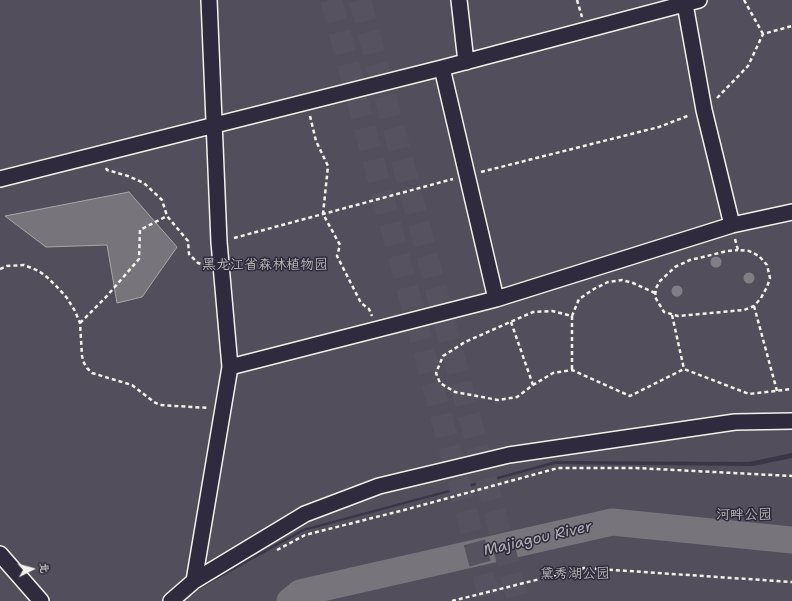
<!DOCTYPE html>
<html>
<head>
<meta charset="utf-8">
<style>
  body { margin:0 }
  #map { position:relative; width:792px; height:601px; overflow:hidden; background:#3b3647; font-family:"Shantell Sans","LXGW WenKai TC",sans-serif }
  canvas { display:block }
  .north { position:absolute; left:12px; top:549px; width:40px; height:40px; -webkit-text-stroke:3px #2f2a3d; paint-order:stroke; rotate:84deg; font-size:11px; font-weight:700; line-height:16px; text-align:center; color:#f4f1e8 }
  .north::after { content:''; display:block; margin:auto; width:14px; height:18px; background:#f4f1e8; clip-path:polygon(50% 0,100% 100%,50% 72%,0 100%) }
</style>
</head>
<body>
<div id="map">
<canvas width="792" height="601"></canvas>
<div class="north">北</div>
</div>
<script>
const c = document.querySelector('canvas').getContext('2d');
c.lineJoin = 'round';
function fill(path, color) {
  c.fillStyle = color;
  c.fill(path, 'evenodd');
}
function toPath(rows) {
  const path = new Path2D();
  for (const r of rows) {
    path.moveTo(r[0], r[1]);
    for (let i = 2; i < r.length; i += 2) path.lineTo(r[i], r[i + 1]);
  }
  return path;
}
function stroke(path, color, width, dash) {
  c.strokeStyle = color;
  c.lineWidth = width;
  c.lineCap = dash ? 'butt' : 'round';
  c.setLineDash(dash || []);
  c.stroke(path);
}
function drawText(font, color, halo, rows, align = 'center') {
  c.font = font + ' "Shantell Sans","LXGW WenKai TC",sans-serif';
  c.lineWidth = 3;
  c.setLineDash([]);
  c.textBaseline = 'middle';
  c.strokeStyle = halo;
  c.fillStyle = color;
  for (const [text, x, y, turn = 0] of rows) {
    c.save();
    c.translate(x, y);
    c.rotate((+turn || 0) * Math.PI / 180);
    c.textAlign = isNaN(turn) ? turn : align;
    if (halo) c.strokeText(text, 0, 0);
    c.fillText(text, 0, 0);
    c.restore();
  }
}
const green = toPath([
  [0,0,792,0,792,453,749,462,556,461,303,529,191,590,180,601,0,601],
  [792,458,792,601,185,601,192,593,304,531,555,464,753,466]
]);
const water = toPath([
  [129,192,177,247,142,297,117,303,107,245,46,247,5,216,129,192]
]);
const river = toPath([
  [290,601,300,593,612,522,792,540]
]);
const primaryTunnel = toPath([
  [331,0,490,601],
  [360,0,518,601]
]);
const path = toPath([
  [577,0,582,17],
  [744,0,763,34],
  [717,98,748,66,763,34,792,26],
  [310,116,316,141,328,166,323,214,340,245,337,256,361,303,369,309,372,316],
  [106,168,107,170,128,176,144,183,162,200,167,216,188,241,189,254,198,263,207,266],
  [481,172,659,127,690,115],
  [234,238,453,179],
  [735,239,738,250,749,251,759,256,767,265,770,278,767,287,761,298,754,306,744,310,678,316,664,312,655,297,656,288,660,281,675,267,690,260,703,257,727,251,738,250],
  [0,269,7,266,24,265,39,271,48,278,59,289,67,298,75,311,80,323,82,356,84,363,87,368,92,373,132,385,154,402,160,405,209,408],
  [655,293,633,283,622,280,608,282,594,289,579,299,572,316,552,311,533,312,465,342,443,356,436,373,440,383,455,392,498,400,517,397,533,385,553,373,572,370,630,396,684,369,749,394,792,389],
  [754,306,777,391],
  [672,315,684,369],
  [572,316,572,370],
  [511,322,533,385],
  [80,323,106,297,139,259,140,230,167,216],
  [277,550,305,535,408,509,558,468,636,468,792,476],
  [452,601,584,568,792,582]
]);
const minor = toPath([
  [459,0,466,62],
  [685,4,704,110,732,225],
  [442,68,496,299],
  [0,179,442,68,699,0],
  [230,367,496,299,732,225,792,212],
  [0,554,41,601],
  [194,581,230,367,219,242,209,0],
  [171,601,194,581,305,514,379,486,509,455,735,422,792,421]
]);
const trees = [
  [716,262],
  [749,278],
  [677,291]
];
const parkNames = [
  ["黑龙江省森林植物园",265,265],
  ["河畔公园",744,515],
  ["黛秀湖公园",575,574]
];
const waterNames = [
  ["Majiagou River",538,539,-13]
];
fill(green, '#534e5c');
fill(water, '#78747b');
stroke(water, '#aaa6a7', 1);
stroke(river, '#78747b', 27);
stroke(primaryTunnel, '#57525f', 22, [22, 11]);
stroke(minor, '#f4f1e8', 18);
stroke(path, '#f4f1e8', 2.5, [4, 3]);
stroke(minor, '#2f2a3d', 15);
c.fillStyle = '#827e85';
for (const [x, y] of trees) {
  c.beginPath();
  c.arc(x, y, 5.5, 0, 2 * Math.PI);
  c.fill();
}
drawText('14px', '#bcb8b7', '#2f2a3d', parkNames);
drawText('italic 15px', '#b6b2b2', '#2f2a3d', waterNames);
</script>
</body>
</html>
